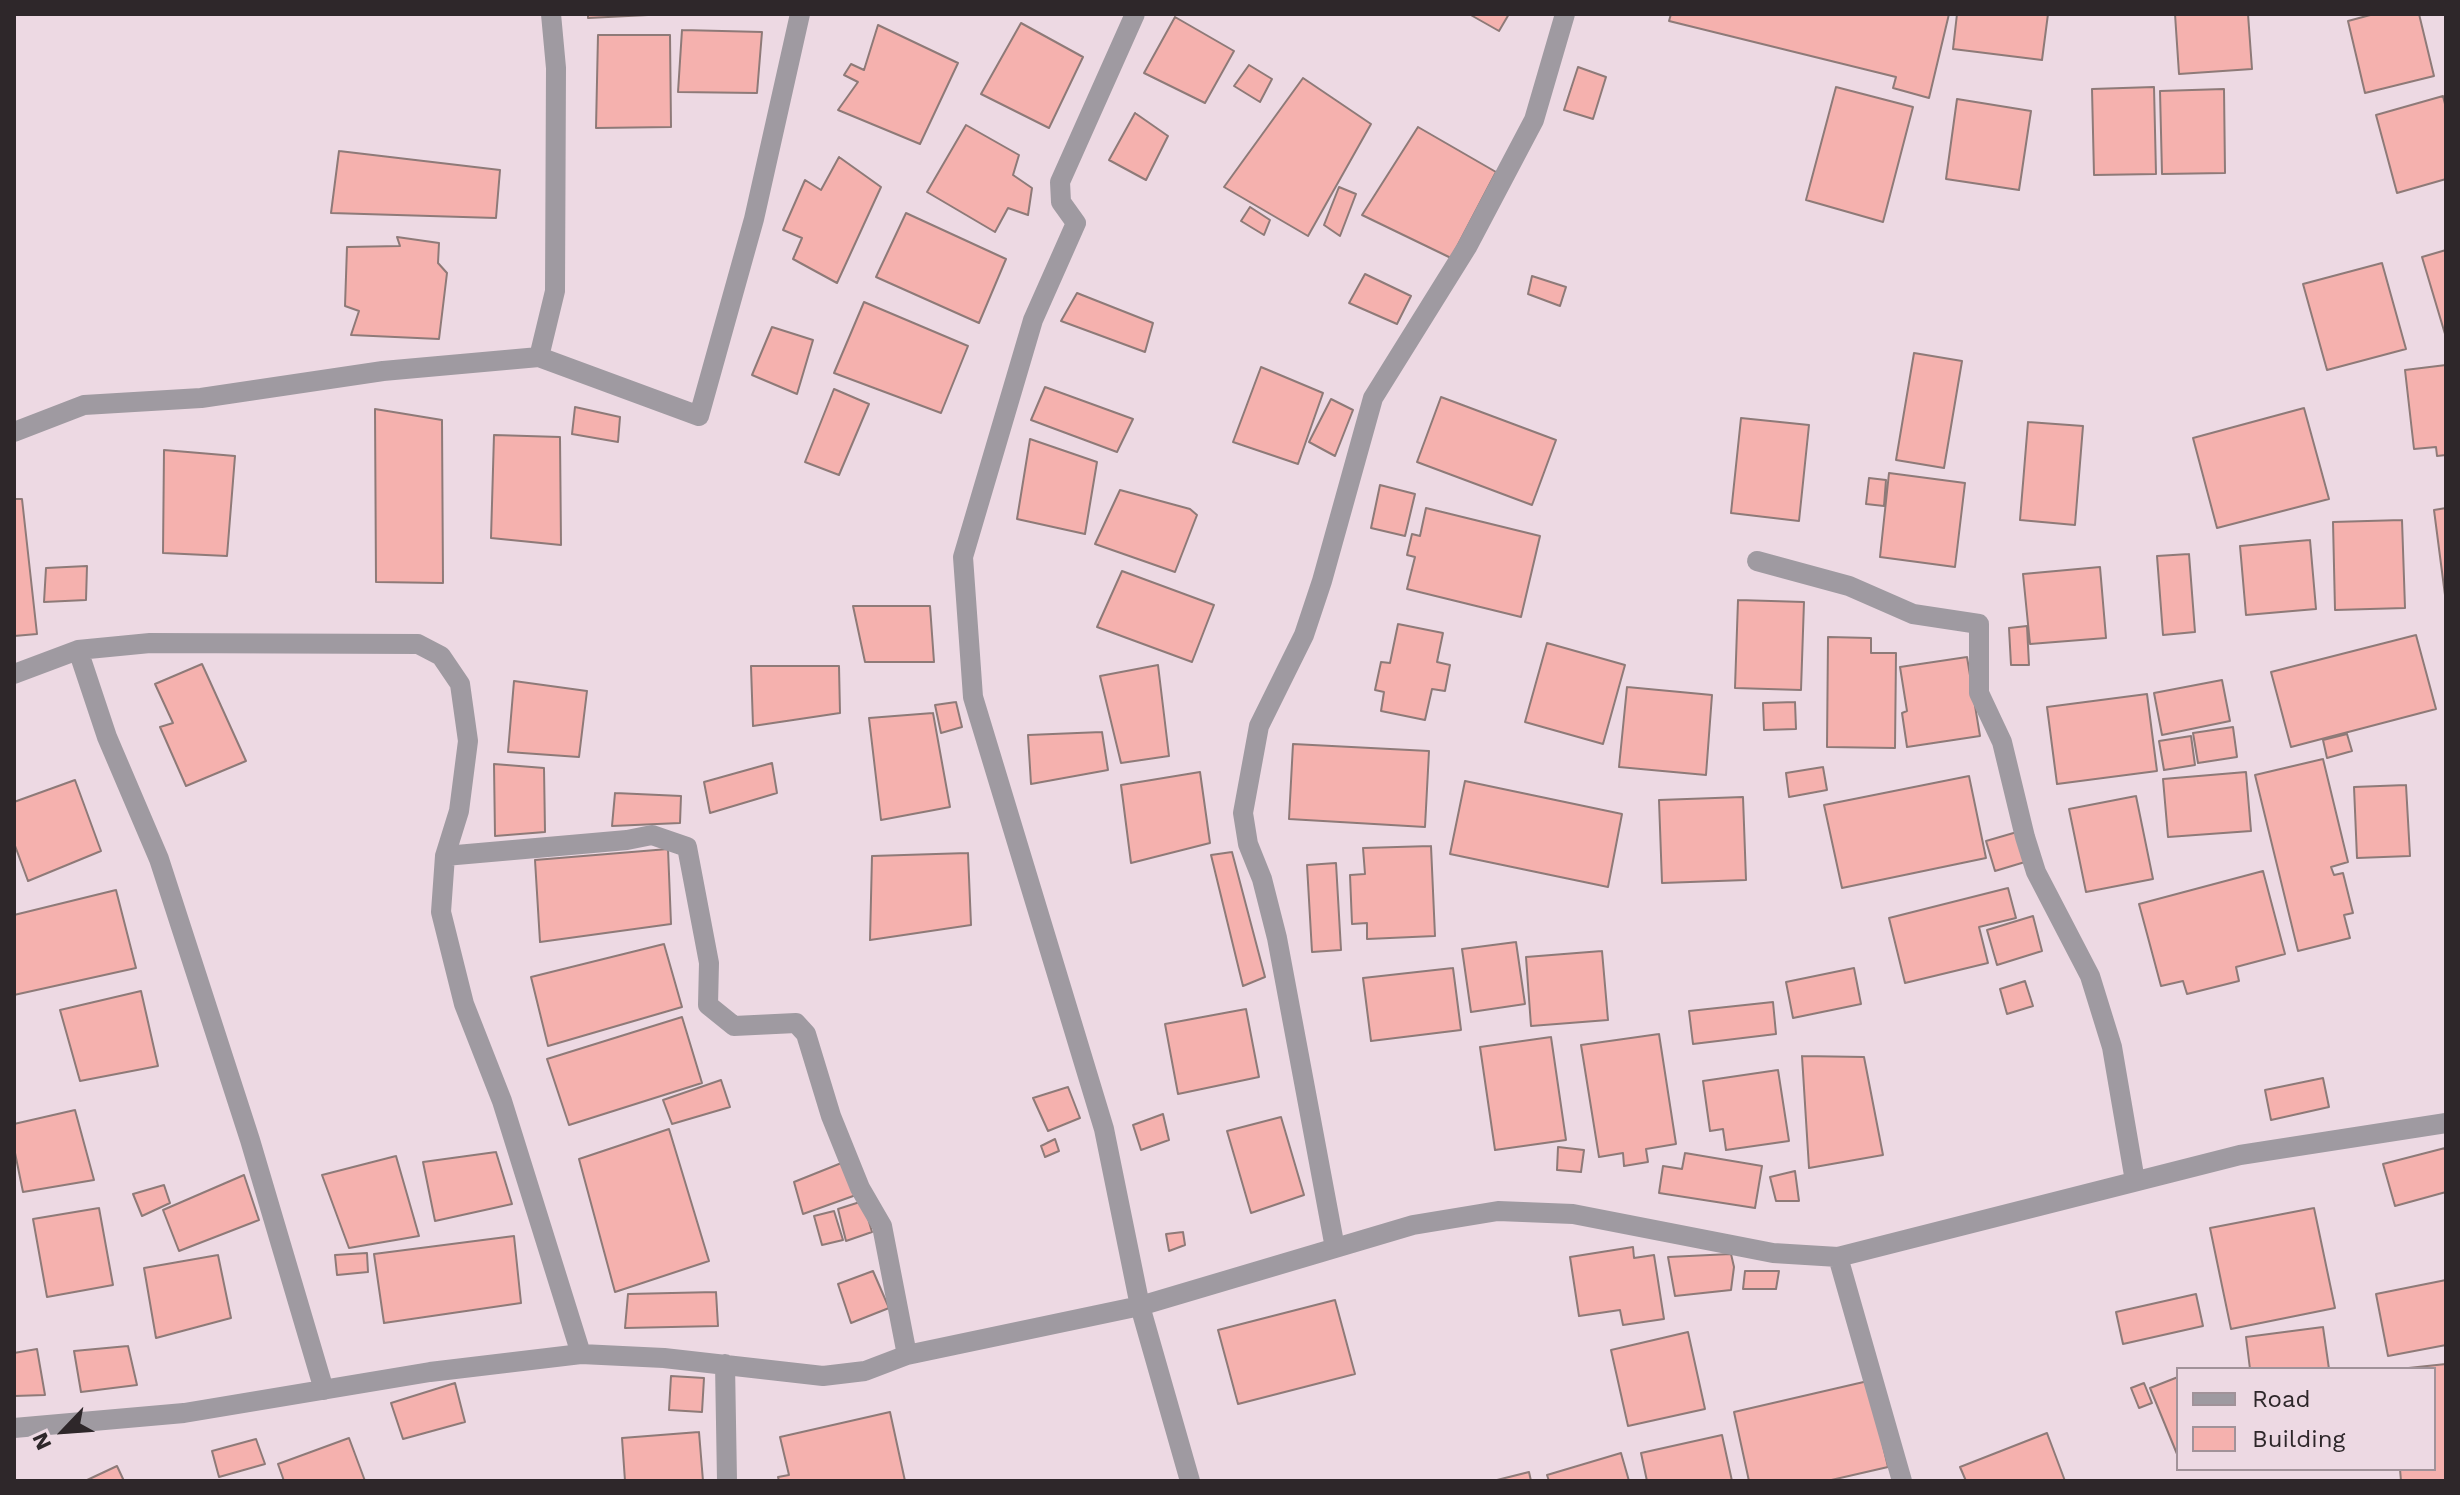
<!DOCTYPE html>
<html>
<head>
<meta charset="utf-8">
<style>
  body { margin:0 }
  #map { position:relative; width:2460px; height:1495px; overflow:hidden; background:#edd9e3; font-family:"Work Sans",sans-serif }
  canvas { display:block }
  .frame { position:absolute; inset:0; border:16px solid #2e272a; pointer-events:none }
  .legend { position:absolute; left:2176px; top:1367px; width:260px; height:104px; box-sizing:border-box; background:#edd9e3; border:2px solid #a19299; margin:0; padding:10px 14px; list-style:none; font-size:24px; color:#2e272a }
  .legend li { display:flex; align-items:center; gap:16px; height:40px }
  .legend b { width:40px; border:2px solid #a19299 }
  .north { position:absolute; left:24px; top:1391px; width:80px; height:80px; -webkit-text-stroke:6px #edd9e3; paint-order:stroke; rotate:245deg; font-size:22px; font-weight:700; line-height:32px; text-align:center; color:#2e272a }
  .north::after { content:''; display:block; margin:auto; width:28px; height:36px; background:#2e272a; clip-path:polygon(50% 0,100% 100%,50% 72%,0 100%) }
</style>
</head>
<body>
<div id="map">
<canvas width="2460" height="1495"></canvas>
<div class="frame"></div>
<ul class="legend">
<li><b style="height:10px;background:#9f9aa1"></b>Road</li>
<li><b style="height:22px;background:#f5b1ae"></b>Building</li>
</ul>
<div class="north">N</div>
</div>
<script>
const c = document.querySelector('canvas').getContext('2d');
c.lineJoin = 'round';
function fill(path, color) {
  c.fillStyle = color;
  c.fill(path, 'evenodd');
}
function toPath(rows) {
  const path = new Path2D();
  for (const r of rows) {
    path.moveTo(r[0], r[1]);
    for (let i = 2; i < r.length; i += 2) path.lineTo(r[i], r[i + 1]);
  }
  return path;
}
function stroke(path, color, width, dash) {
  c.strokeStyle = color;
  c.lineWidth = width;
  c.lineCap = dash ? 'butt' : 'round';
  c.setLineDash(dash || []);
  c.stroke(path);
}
const building = toPath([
  [588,14,668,14,588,18,588,14],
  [1469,14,1509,14,1499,31,1469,14],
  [1671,14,1949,14,1929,98,1893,88,1896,77,1669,21,1671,14],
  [1957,14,2048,14,2042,60,1953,49,1957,14],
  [2175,14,2248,14,2252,69,2179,74,2175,14],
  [2374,14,2419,14,2434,76,2365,93,2348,21,2374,14],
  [1175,17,1234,51,1205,103,1144,73,1175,17],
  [1021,23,1083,57,1049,128,981,94,1021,23],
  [878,25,958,63,920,144,838,110,858,82,844,75,851,64,864,70,878,25],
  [682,30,762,32,757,93,678,92,682,30],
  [598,35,670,35,671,127,596,128,598,35],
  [1249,65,1272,79,1260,102,1234,86,1249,65],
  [1578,67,1606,77,1593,119,1564,110,1578,67],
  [1303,78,1371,124,1308,236,1224,187,1303,78],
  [1836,87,1913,107,1883,222,1806,200,1836,87],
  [2154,87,2156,174,2094,175,2092,89,2154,87],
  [2224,89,2225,173,2162,174,2160,91,2224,89],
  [2443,96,2446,108,2446,179,2397,193,2376,115,2443,96],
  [1957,99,2031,111,2019,190,1946,179,1957,99],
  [1135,113,1168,136,1146,180,1109,160,1135,113],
  [966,125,1019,155,1013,175,1032,188,1028,215,1008,208,995,232,927,192,966,125],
  [1418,127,1496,172,1451,258,1362,215,1418,127],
  [339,151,500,170,496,218,331,213,339,151],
  [839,157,881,187,837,283,793,259,802,238,783,230,805,180,821,190,839,157],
  [1339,187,1356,194,1340,236,1324,225,1339,187],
  [1250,207,1270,220,1264,235,1241,221,1250,207],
  [906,213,1006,259,979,323,876,277,906,213],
  [397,237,439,243,438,263,447,273,439,339,351,335,359,311,345,306,347,247,400,246,397,237],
  [2446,250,2446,334,2445,334,2422,257,2446,250],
  [2382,263,2406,349,2327,370,2303,284,2382,263],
  [1365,274,1411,296,1397,324,1349,303,1365,274],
  [1532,276,1566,287,1560,306,1528,294,1532,276],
  [1077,293,1153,323,1145,352,1061,321,1077,293],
  [864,302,968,346,941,413,834,373,864,302],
  [772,327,813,340,797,394,752,375,772,327],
  [1914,353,1962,361,1944,468,1896,460,1914,353],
  [2446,365,2446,455,2437,456,2436,447,2414,449,2405,370,2446,365],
  [1261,367,1323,393,1298,464,1233,442,1261,367],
  [1045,387,1133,419,1117,452,1031,420,1045,387],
  [834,389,869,404,839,475,805,462,834,389],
  [1441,397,1556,440,1532,505,1417,462,1441,397],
  [1331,399,1353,410,1335,456,1309,442,1331,399],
  [575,407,620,417,618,442,572,434,575,407],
  [2304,408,2329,499,2217,528,2193,438,2304,408],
  [375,409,442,420,443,583,376,582,375,409],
  [1741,418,1809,425,1799,521,1731,513,1741,418],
  [2028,422,2083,426,2075,525,2020,520,2028,422],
  [494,435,560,437,561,545,491,538,494,435],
  [1030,439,1097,462,1085,534,1017,519,1030,439],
  [164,450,235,456,227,556,163,553,164,450],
  [1889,473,1965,483,1955,567,1880,557,1889,473],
  [1869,478,1886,480,1884,506,1866,504,1869,478],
  [1380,485,1415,494,1405,536,1371,528,1380,485],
  [1120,490,1190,509,1197,515,1175,572,1095,544,1120,490],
  [14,499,22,499,37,634,14,636,14,499],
  [1426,508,1540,536,1521,617,1407,589,1415,557,1407,555,1412,534,1420,536,1426,508],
  [2446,508,2446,594,2445,595,2434,510,2446,508],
  [2402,520,2405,608,2335,610,2333,522,2402,520],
  [2310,540,2316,609,2246,615,2240,546,2310,540],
  [2189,554,2195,632,2163,635,2157,556,2189,554],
  [87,566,86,600,44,602,46,568,87,566],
  [2100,567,2106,638,2030,644,2023,574,2100,567],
  [1122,571,1214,605,1192,662,1097,627,1122,571],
  [1738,600,1804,602,1801,690,1735,688,1738,600],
  [853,606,930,606,934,662,865,662,853,606],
  [1398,624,1443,633,1437,662,1450,665,1445,691,1432,689,1425,720,1381,711,1384,692,1375,690,1381,662,1390,663,1398,624],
  [2027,626,2029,665,2011,665,2009,628,2027,626],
  [2416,635,2436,709,2291,747,2271,672,2416,635],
  [1828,637,1871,638,1871,653,1896,653,1895,748,1827,747,1828,637],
  [1547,643,1625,665,1603,744,1525,722,1547,643],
  [1967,657,1980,736,1907,747,1902,713,1907,711,1900,667,1967,657],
  [202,664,246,761,186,786,160,727,173,723,155,684,202,664],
  [1158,665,1169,756,1121,763,1100,676,1158,665],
  [751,666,839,666,840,713,753,726,751,666],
  [2222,680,2230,721,2162,735,2154,693,2222,680],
  [514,681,587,691,579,757,508,752,514,681],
  [1627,687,1712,695,1706,775,1619,767,1627,687],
  [2147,694,2157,771,2057,784,2047,707,2147,694],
  [956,702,962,727,941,733,935,705,956,702],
  [1795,702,1796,729,1764,730,1763,703,1795,702],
  [933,713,950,807,881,820,869,718,933,713],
  [2233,727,2237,757,2198,763,2193,733,2233,727],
  [1102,732,1108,770,1031,784,1028,735,1102,732],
  [2347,734,2352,751,2327,758,2323,740,2347,734],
  [2191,736,2195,765,2164,770,2159,741,2191,736],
  [1293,744,1429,751,1425,827,1289,819,1293,744],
  [2323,759,2348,862,2331,867,2334,875,2343,873,2353,913,2344,915,2350,938,2298,951,2255,775,2323,759],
  [772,763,777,793,710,813,704,782,772,763],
  [494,764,544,768,545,832,495,836,494,764],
  [1823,767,1827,790,1789,797,1786,773,1823,767],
  [1200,772,1210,843,1131,863,1121,785,1200,772],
  [2246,772,2251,831,2168,837,2163,779,2246,772],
  [1969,776,1986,858,1842,888,1824,805,1969,776],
  [75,780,101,851,28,881,14,843,14,802,75,780],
  [1465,781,1622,814,1608,887,1450,854,1465,781],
  [2406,785,2410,856,2357,858,2354,787,2406,785],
  [615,793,681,796,680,823,612,826,615,793],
  [2136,796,2153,879,2086,892,2069,809,2136,796],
  [1743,797,1746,880,1662,883,1659,800,1743,797],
  [2017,832,2025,862,1995,871,1986,841,2017,832],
  [1431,846,1435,936,1367,939,1367,923,1352,924,1350,875,1365,874,1363,848,1431,846],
  [668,849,671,924,540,942,535,860,668,849],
  [1232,852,1265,977,1243,986,1211,855,1232,852],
  [968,853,971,925,870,940,872,856,968,853],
  [1336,863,1341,950,1312,952,1307,865,1336,863],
  [2263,871,2285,954,2236,967,2239,981,2187,994,2183,981,2161,986,2139,904,2263,871],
  [2008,888,2016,918,1979,927,1988,963,1905,983,1889,918,2008,888],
  [116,890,136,968,14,995,14,915,116,890],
  [2033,916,2042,951,1997,965,1987,930,2033,916],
  [1516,942,1525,1004,1471,1012,1462,949,1516,942],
  [664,944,682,1007,548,1046,531,977,664,944],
  [1602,951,1608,1020,1531,1026,1526,957,1602,951],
  [1453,968,1461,1030,1371,1041,1363,978,1453,968],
  [1854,968,1861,1004,1793,1018,1786,982,1854,968],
  [2025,981,2033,1006,2007,1014,2000,989,2025,981],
  [141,991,158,1066,80,1081,60,1010,141,991],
  [1773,1002,1776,1034,1693,1044,1689,1011,1773,1002],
  [1246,1009,1259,1077,1178,1094,1165,1024,1246,1009],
  [682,1017,702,1083,569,1125,547,1059,682,1017],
  [1659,1034,1676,1144,1646,1149,1648,1162,1624,1166,1623,1153,1599,1157,1581,1045,1659,1034],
  [1551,1037,1566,1140,1495,1150,1480,1047,1551,1037],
  [1802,1056,1864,1057,1883,1155,1809,1168,1802,1056],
  [1778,1070,1789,1141,1726,1150,1723,1129,1710,1131,1703,1081,1778,1070],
  [2323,1078,2329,1107,2271,1120,2265,1090,2323,1078],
  [721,1080,730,1107,672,1124,663,1100,721,1080],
  [1068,1087,1080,1118,1048,1131,1033,1098,1068,1087],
  [75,1110,94,1180,23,1192,14,1148,14,1124,75,1110],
  [1163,1114,1169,1140,1141,1150,1133,1125,1163,1114],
  [1281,1117,1304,1195,1251,1213,1227,1131,1281,1117],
  [669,1129,709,1261,615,1292,579,1159,669,1129],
  [1055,1139,1059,1151,1045,1157,1041,1146,1055,1139],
  [1558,1147,1584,1150,1581,1172,1557,1170,1558,1147],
  [2445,1148,2446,1192,2395,1206,2383,1164,2445,1148],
  [496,1152,512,1204,435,1221,423,1162,496,1152],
  [1685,1153,1762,1166,1755,1208,1659,1193,1663,1166,1682,1169,1685,1153],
  [396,1156,419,1236,349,1248,322,1175,396,1156],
  [844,1162,856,1195,803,1214,794,1182,844,1162],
  [1795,1171,1799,1201,1776,1201,1770,1177,1795,1171],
  [244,1175,259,1220,179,1251,163,1210,244,1175],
  [164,1185,170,1203,142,1216,133,1194,164,1185],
  [863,1201,872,1232,846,1241,838,1209,863,1201],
  [99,1208,113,1285,47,1297,33,1219,99,1208],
  [2314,1208,2335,1308,2231,1329,2210,1228,2314,1208],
  [834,1211,843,1240,822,1245,814,1216,834,1211],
  [1183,1232,1185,1245,1169,1251,1166,1234,1183,1232],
  [514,1236,521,1303,384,1323,374,1254,514,1236],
  [1633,1247,1634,1258,1654,1255,1664,1319,1623,1325,1620,1310,1579,1316,1570,1257,1633,1247],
  [367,1253,368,1272,337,1275,335,1255,367,1253],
  [1731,1254,1734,1267,1731,1290,1675,1296,1668,1257,1731,1254],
  [218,1255,231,1318,156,1338,144,1268,218,1255],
  [873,1271,889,1308,851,1323,838,1284,873,1271],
  [1745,1271,1779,1271,1776,1289,1743,1289,1745,1271],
  [2446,1280,2446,1345,2388,1356,2376,1294,2446,1280],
  [716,1292,718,1326,625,1328,628,1294,716,1292],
  [2196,1294,2203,1326,2123,1344,2116,1312,2196,1294],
  [1335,1300,1355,1374,1238,1404,1218,1330,1335,1300],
  [2323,1327,2329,1369,2250,1369,2246,1337,2323,1327],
  [1688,1332,1705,1409,1628,1426,1611,1350,1688,1332],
  [128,1346,137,1385,81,1392,74,1351,128,1346],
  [37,1349,45,1395,14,1396,14,1353,37,1349],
  [2446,1364,2446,1480,2401,1481,2400,1469,2434,1469,2434,1369,2399,1369,2446,1364],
  [671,1376,704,1378,702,1412,669,1410,671,1376],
  [2178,1377,2178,1454,2177,1454,2150,1388,2178,1377],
  [1868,1381,1888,1467,1827,1481,1749,1481,1734,1412,1868,1381],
  [455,1383,465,1422,403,1439,391,1403,455,1383],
  [2144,1383,2152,1403,2139,1408,2131,1388,2144,1383],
  [890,1412,905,1481,779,1481,778,1477,789,1475,780,1437,890,1412],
  [699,1432,703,1481,625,1481,622,1438,699,1432],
  [2047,1433,2065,1481,1966,1481,1960,1467,2047,1433],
  [1722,1435,1732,1481,1647,1481,1641,1453,1722,1435],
  [349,1438,365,1481,284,1481,278,1464,349,1438],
  [256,1439,265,1464,219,1477,212,1451,256,1439],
  [1621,1453,1629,1481,1549,1481,1547,1475,1621,1453],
  [117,1466,124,1481,85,1481,117,1466],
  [1529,1472,1531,1481,1493,1481,1529,1472]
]);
const minor = toPath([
  [1135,14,1060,182,1061,202,1076,223,1033,320,963,557,973,697,1104,1129,1140,1306,1190,1481],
  [539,357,699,416,754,219,800,14],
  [14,432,84,405,201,398,383,371,539,357,555,291,556,68,551,14],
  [1757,561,1849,586,1913,614,1979,624,1979,693,2002,742,2025,837,2036,872,2090,976,2112,1047,2135,1181],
  [78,650,107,737,159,859,250,1140,324,1390],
  [14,674,78,650,150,643,418,644,441,656,460,684,468,741,459,811,445,856,441,912,464,1004,502,1101,581,1354],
  [445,856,627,840,652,835,687,847,709,963,708,1005,734,1026,796,1023,806,1034,831,1116,860,1188,882,1226,907,1355],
  [1335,1248,1277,938,1262,879,1248,844,1243,813,1259,726,1304,635,1322,581,1373,398,1467,247,1534,120,1565,14],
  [1838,1257,1902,1481],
  [725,1364,727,1481],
  [14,1428,184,1413,430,1372,581,1354,664,1358,823,1376,865,1371,907,1355,1140,1306,1413,1225,1498,1211,1573,1214,1773,1253,1838,1257,2240,1155,2446,1123]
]);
fill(building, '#f5b1ae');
stroke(building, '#8e7a78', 2);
stroke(minor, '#9f9aa1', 20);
</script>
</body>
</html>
